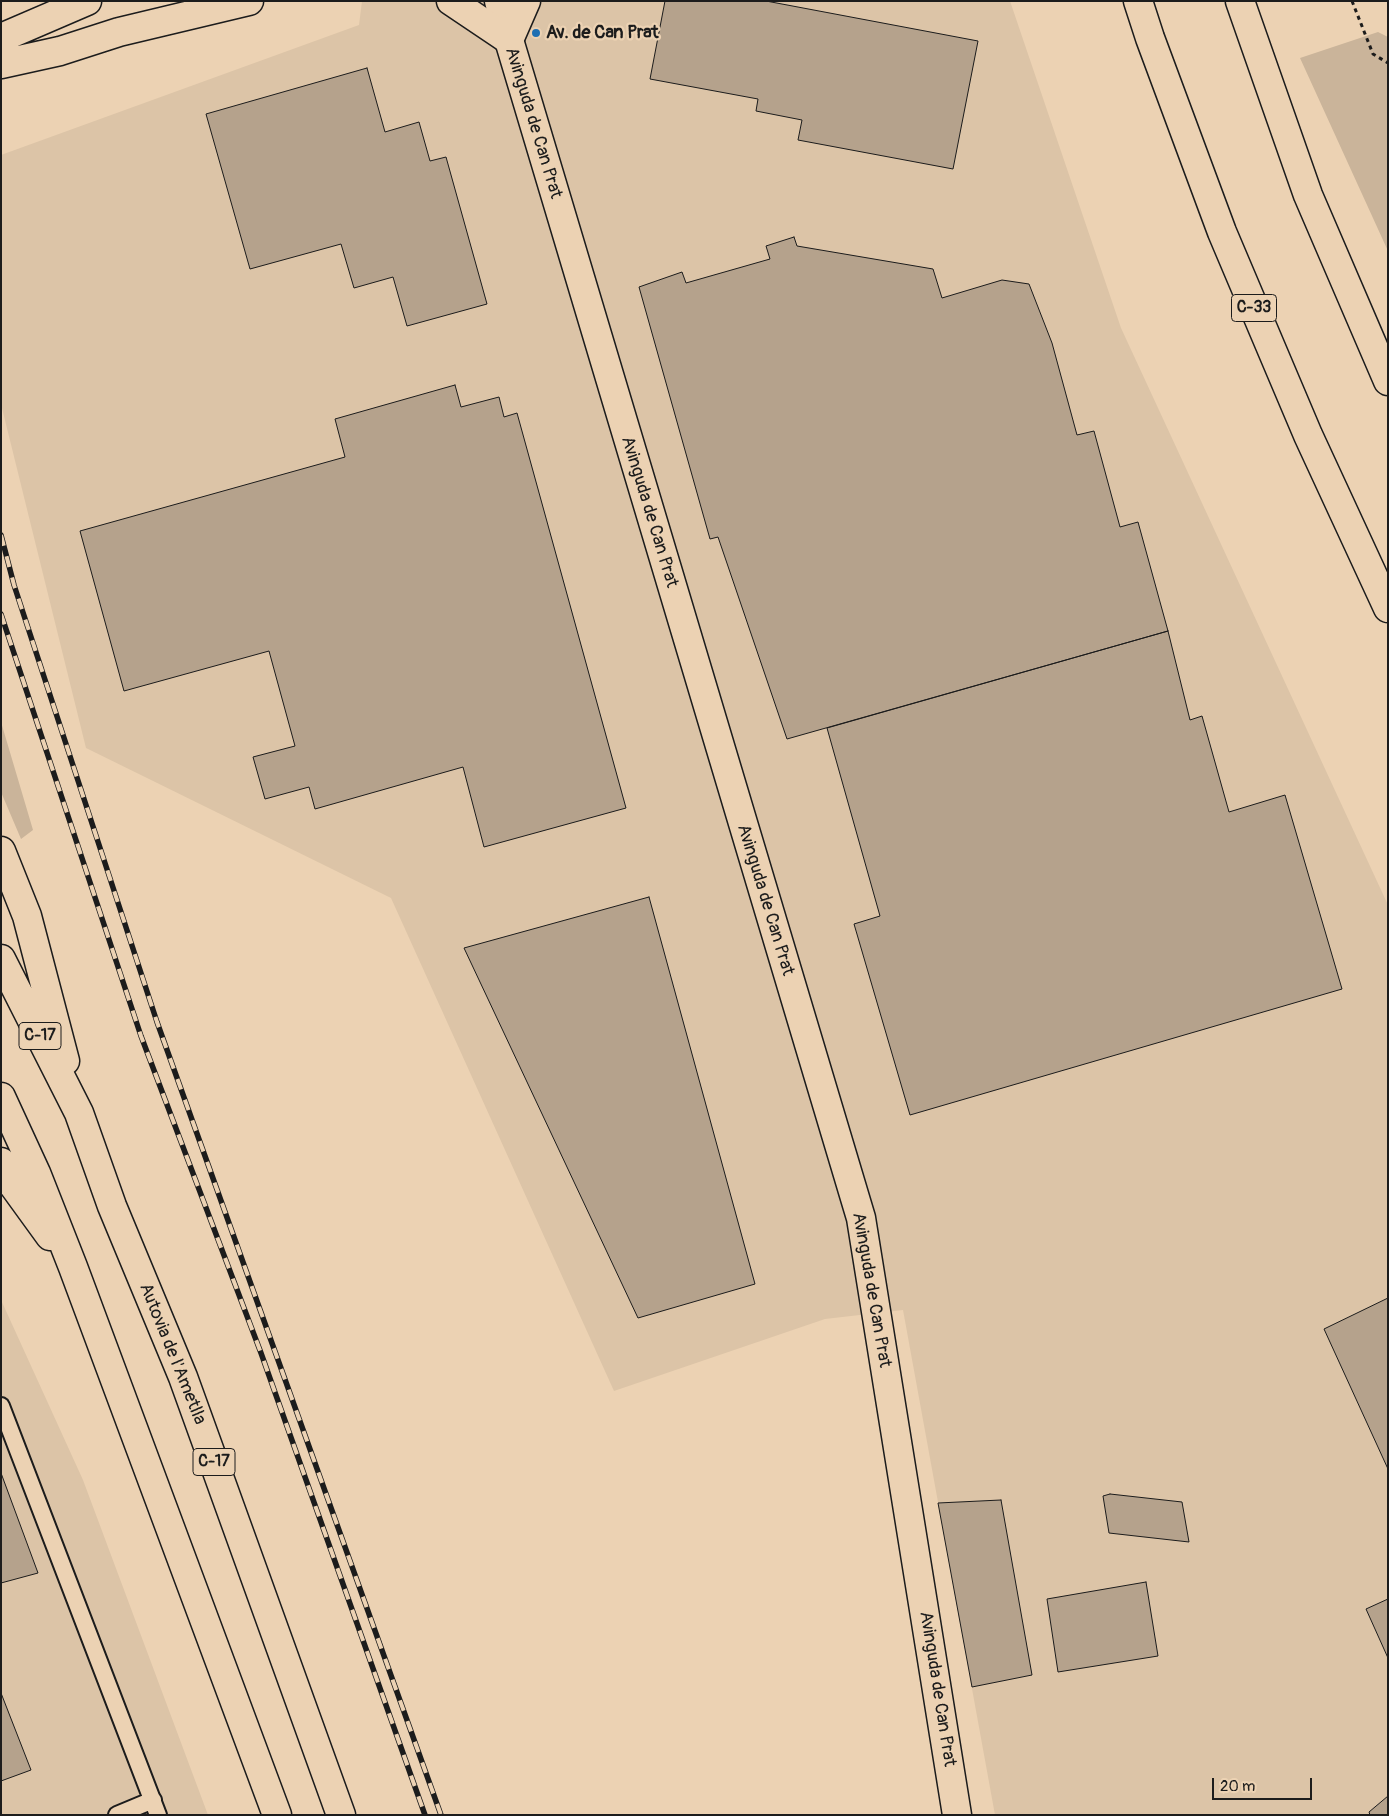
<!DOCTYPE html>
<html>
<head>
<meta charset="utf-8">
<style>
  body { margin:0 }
  #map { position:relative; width:1389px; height:1816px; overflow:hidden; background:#ecd2b3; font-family:Pangolin,sans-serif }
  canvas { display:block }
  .frame { position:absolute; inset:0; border:2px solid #1c1c1c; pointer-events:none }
  .scale { position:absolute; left:1212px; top:1778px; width:100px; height:22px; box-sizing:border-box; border:2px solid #1c1c1c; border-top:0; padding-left:6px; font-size:15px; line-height:18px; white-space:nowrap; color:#1c1c1c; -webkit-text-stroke:4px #ecd2b3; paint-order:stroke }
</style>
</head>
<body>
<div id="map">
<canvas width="1389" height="1816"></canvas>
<div class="frame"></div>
<div class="scale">20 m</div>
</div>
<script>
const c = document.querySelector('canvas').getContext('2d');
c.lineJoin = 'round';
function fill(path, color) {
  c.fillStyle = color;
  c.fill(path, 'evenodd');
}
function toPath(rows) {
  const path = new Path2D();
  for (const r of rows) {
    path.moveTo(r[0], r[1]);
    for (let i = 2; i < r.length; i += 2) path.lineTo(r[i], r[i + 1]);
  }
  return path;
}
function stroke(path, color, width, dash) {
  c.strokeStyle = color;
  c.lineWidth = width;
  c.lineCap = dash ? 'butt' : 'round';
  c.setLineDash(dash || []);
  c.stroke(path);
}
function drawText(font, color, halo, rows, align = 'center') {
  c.font = font + ' Pangolin,sans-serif';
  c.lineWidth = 4.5;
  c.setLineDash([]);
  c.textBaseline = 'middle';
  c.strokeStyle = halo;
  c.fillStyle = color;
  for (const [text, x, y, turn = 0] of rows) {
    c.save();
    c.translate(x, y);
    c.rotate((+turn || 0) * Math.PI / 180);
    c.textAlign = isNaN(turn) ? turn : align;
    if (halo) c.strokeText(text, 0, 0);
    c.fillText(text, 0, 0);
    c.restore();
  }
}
const built = toPath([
  [362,1,1010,1,1121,328,1388,905,1388,1815,995,1815,903,1310,825,1319,614,1391,391,898,86,748,1,404,1,155,359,25],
  [1,1300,83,1480,208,1815,1,1815]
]);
const green = toPath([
  [1378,32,1388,37,1388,251,1300,58],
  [1,722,33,830,21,839,1,792]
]);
const building = toPath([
  [665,1,766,1,978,41,953,169,798,140,802,120,756,111,758,99,650,79,665,1],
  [367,68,385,132,419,122,430,161,446,157,487,304,407,326,393,277,354,288,341,244,250,269,206,114,367,68],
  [794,237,797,246,933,269,942,298,1002,280,1029,284,1052,343,1077,435,1094,431,1120,527,1138,522,1168,631,787,739,718,537,710,539,639,287,682,272,686,283,770,259,766,246,794,237],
  [455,385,461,407,499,397,504,417,517,413,626,808,484,847,463,767,315,809,309,787,265,799,253,757,295,746,269,651,124,691,80,531,345,457,335,419,455,385],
  [1168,631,1190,720,1202,716,1229,812,1285,795,1342,989,910,1115,854,924,880,916,827,728,1168,631],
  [649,897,755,1284,638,1318,464,948,649,897],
  [1388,1298,1388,1469,1324,1329,1388,1298],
  [1,1473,38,1573,1,1583,1,1473],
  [1110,1494,1182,1502,1189,1542,1109,1533,1103,1496,1110,1494],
  [1001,1500,1032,1675,972,1687,938,1503,1001,1500],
  [1146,1582,1158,1656,1058,1672,1047,1599,1146,1582],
  [1388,1599,1388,1658,1366,1609,1388,1599],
  [1,1693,31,1770,1,1781,1,1693],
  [1388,1796,1388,1815,1370,1815,1369,1812,1388,1796]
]);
const path = toPath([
  [1352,1,1373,54,1388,63]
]);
const lane = toPath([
  [1,1406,158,1815],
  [117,1815,153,1800]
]);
const street = toPath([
  [499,1,509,40,861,1218,957,1815]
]);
const secondary = toPath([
  [451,1,509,40,526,1],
  [1,38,87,1],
  [1,64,60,51,119,32,249,1]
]);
const highway = toPath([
  [1138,1,1150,38,1222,232,1308,435,1388,608],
  [1240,1,1308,195,1388,381],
  [1,851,27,916,65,1061],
  [1,959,79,1113,112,1206,183,1377,341,1815],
  [1,1097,36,1173,73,1267,277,1815],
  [1,1162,13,1185,50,1236]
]);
const rail = toPath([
  [1,535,14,585,157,1022,441,1815],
  [1,614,141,1036,261,1353,425,1815]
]);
const markers = [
  [536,33,5,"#1f6fb2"]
];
const shields = [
  [1254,308,45],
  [40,1036,42],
  [214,1462,42]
];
const shieldNames = [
  ["C-33",1254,308],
  ["C-17",40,1036],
  ["C-17",214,1462]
];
const poiNames = [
  ["Av. de Can Prat",546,33]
];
const streetNames = [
  ["Avinguda de Can Prat",533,123,73],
  ["Avinguda de Can Prat",649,512,73],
  ["Avinguda de Can Prat",765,900,73],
  ["Avinguda de Can Prat",871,1290,80],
  ["Autovia de l'Ametlla",172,1354,68],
  ["Avinguda de Can Prat",937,1689,81]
];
fill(built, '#dcc4a7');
fill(green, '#cab49a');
fill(building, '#b5a28c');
stroke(building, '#1c1c1c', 1);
stroke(lane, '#1c1c1c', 20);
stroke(street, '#1c1c1c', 31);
stroke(secondary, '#1c1c1c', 31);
stroke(highway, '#1c1c1c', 31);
stroke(path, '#1c1c1c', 3, [4, 4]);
stroke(lane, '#ecd2b3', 16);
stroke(street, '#ecd2b3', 28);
stroke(secondary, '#ecd2b3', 28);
stroke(highway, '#ecd2b3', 28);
stroke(rail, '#1c1c1c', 5.5);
stroke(rail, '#ecd2b3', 4, [11]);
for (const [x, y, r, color] of markers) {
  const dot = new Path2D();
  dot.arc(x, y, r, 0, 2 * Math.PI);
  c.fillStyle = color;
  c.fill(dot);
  stroke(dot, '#ecd2b3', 2);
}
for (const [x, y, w] of shields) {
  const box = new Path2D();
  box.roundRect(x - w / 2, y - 13.5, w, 27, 4);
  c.fillStyle = '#ecd2b3';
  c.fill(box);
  stroke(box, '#1c1c1c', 1);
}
drawText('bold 16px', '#1c1c1c', null, shieldNames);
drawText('bold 18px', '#1c1c1c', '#ecd2b3', poiNames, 'left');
drawText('18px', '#1c1c1c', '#ecd2b3', streetNames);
</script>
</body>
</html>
